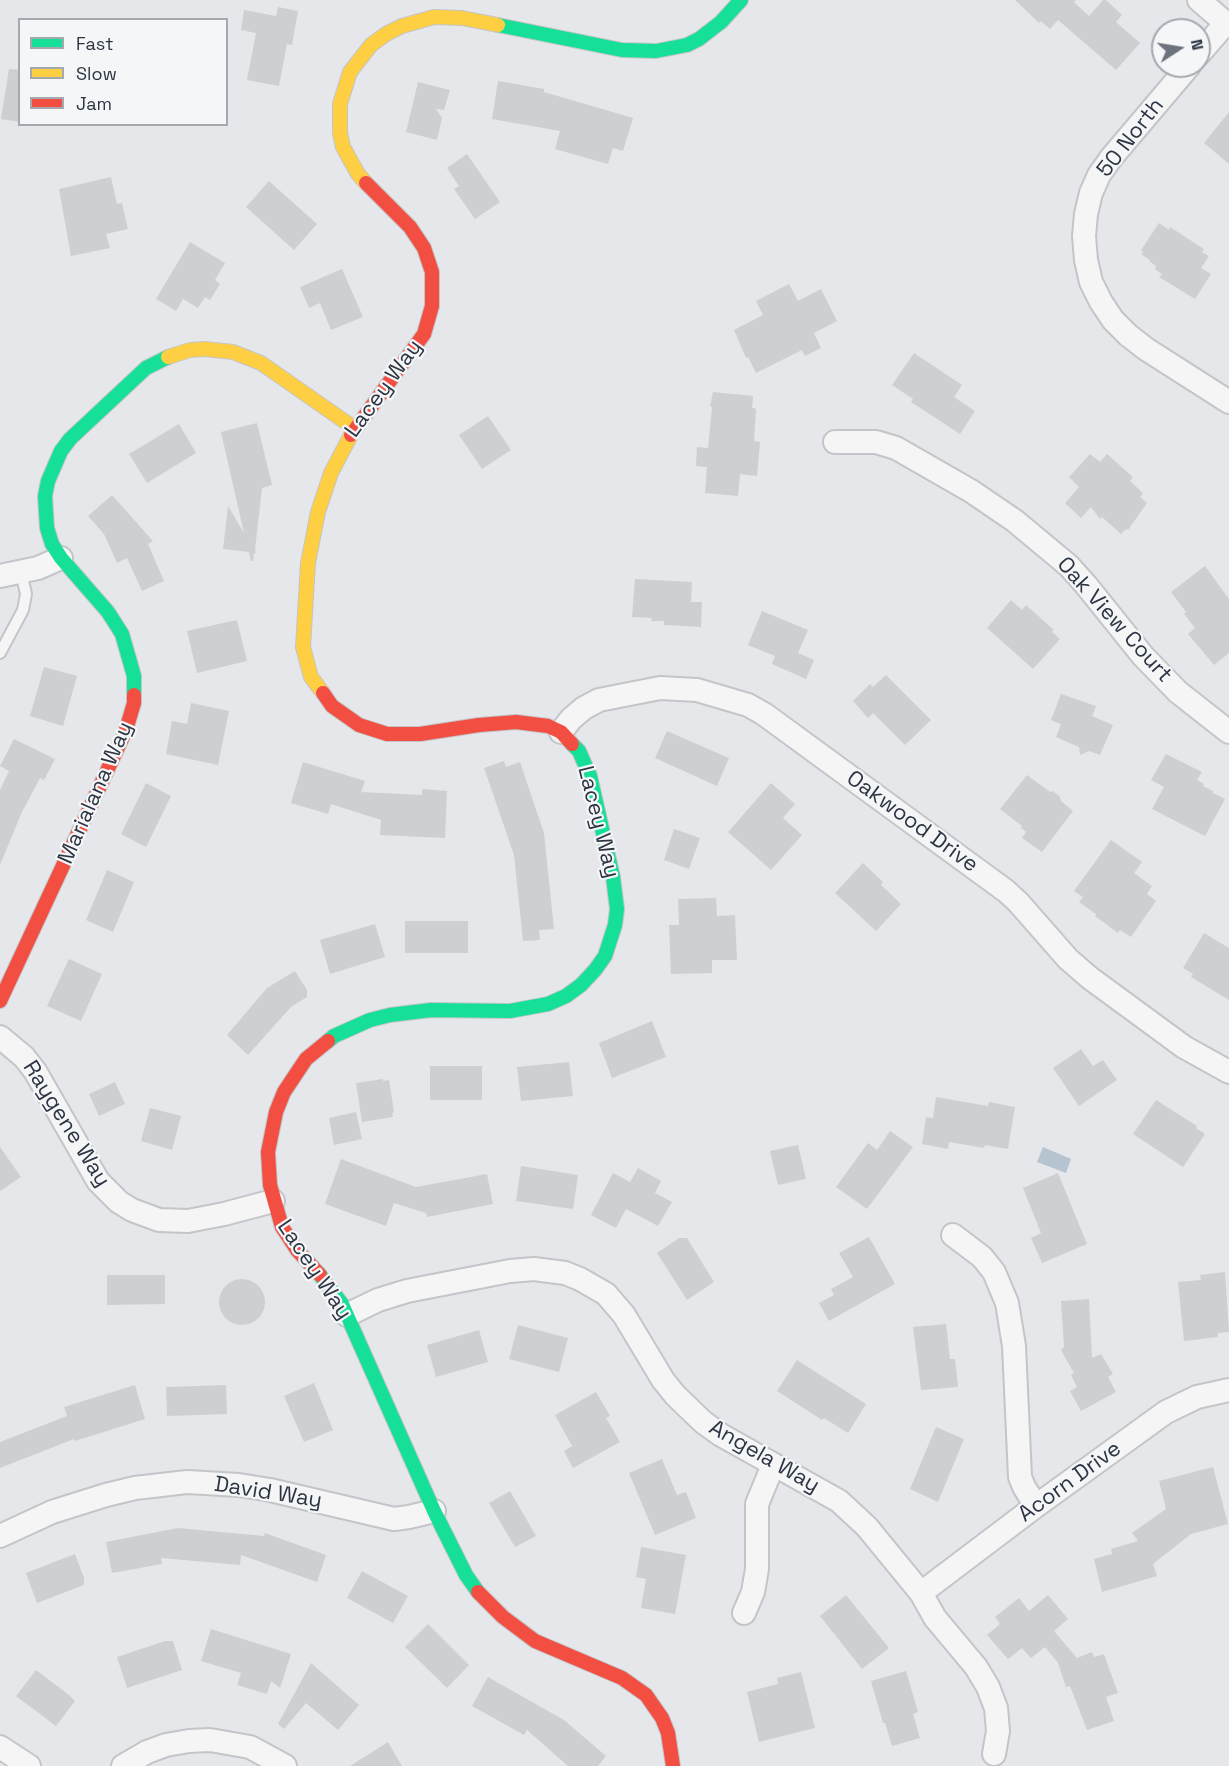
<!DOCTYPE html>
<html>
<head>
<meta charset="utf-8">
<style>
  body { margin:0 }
  #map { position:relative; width:1229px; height:1766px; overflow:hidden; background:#e5e7ea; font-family:"Space Grotesk",sans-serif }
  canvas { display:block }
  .legend { position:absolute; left:18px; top:18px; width:210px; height:108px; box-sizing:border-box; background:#f4f6f8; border:2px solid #a4a9b0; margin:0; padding:8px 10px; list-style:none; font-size:18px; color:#2d3543 }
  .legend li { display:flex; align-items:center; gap:12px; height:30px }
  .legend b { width:30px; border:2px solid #a4a9b0 }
  .north { position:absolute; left:1151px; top:18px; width:60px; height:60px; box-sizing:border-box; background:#f4f6f8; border:2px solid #a4a9b0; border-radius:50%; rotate:78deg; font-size:16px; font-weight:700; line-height:24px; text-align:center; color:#2d3543 }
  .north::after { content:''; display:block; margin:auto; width:21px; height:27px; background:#6d737d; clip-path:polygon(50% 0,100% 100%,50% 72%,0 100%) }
</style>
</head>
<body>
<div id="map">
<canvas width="1229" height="1766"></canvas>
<ul class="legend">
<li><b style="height:8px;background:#16e098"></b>Fast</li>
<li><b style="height:8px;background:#ffcf43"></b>Slow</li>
<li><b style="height:8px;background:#f24e42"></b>Jam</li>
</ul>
<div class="north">N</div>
</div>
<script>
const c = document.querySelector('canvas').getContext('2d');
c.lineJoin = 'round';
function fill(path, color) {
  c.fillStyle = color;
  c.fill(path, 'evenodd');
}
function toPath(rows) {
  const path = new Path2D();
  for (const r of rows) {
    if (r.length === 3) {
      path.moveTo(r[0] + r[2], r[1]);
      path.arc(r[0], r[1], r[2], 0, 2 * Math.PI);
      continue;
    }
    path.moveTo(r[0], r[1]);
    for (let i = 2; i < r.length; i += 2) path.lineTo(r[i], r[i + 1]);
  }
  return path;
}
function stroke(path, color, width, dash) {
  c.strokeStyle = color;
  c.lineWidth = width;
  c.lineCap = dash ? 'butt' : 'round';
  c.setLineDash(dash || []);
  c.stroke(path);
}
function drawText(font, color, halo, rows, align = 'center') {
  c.font = font + ' "Space Grotesk",sans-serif';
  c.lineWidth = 4.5;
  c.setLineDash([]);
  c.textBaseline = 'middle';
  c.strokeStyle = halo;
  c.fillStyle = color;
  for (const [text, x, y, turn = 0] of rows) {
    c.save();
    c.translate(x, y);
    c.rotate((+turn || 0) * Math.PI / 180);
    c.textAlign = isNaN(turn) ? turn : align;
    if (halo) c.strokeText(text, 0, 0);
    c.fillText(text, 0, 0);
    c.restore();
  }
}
const water = toPath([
  [1043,1147,1071,1159,1066,1173,1037,1162]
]);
const building = toPath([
  [1015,0,1076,0,1074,2,1089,16,1103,0,1106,0,1122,15,1116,22,1140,43,1116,70,1058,20,1050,29,1041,21,1039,23],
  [278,7,298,11,292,45,287,44,279,86,247,80,256,33,241,30,244,10,276,16],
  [9,69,20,70,20,122,1,119],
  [498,81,544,89,544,92,633,118,623,151,613,148,608,164,555,149,560,131,492,119],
  [418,82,450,90,444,110,436,109,442,118,437,140,406,132],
  [1229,112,1229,164,1204,143],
  [467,154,500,202,475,219,454,189,459,186,447,168],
  [111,177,117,204,122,203,128,229,106,234,110,248,71,256,59,189],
  [269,181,317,224,294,250,246,207],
  [1159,223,1169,230,1170,227,1204,249,1202,252,1209,256,1201,268,1211,274,1195,299,1159,277,1162,274,1155,269,1156,266,1149,261,1150,260,1141,254,1143,252,1141,250],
  [190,242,225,263,215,280,220,284,210,300,205,297,198,308,183,299,176,311,156,299],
  [342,269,363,317,331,330,320,303,309,308,300,287],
  [789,284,798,301,821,289,837,321,814,333,821,348,805,356,802,350,756,373,748,357,746,358,734,330,763,315,756,301],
  [914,353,962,385,954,397,975,411,960,434,911,402,913,399,892,385],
  [713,392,753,396,752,408,755,408,756,411,754,441,760,442,757,476,740,474,738,496,705,493,707,467,696,466,697,447,708,448,712,407,710,406],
  [488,416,511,450,482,469,459,435],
  [257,423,272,485,262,488,255,550,256,553,254,553,253,561,251,561,249,552,223,549,228,506,244,533,221,432],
  [179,424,196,453,147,483,129,454],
  [1090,454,1100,462,1107,454,1133,477,1130,481,1143,493,1140,497,1147,503,1128,530,1126,529,1121,534,1102,517,1100,519,1091,507,1081,518,1065,503,1079,487,1069,477],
  [112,495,153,541,148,544,164,581,142,591,127,558,117,563,104,534,88,516],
  [1205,566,1229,599,1229,653,1214,665,1188,634,1195,628,1184,614,1186,612,1171,592],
  [635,579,692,582,691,602,702,602,701,627,664,625,664,621,651,621,652,618,632,617],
  [1011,600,1022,610,1026,605,1054,630,1052,632,1060,639,1033,669,987,628],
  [762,611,808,630,798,653,814,660,806,679,772,664,775,656,748,645],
  [237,620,247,661,197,673,187,631],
  [44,667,77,676,63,726,30,716],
  [886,675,931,720,905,745,873,713,868,718,853,701,870,684,873,687],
  [1061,694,1096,706,1092,716,1113,725,1100,755,1089,751,1080,755,1079,747,1056,737,1061,724,1051,720],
  [191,703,229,711,218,765,166,754,172,721,187,724],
  [667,731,729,758,717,786,655,758],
  [14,739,55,759,44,780,40,778,21,814,0,865,0,790,9,771,0,766],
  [1166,754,1202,772,1197,780,1204,784,1203,786,1213,791,1213,793,1225,799,1205,836,1152,809,1164,787,1151,780],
  [504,761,506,767,520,762,544,833,554,929,539,930,540,940,523,941,514,855,484,768],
  [303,762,365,781,361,792,422,795,422,789,447,791,445,838,380,835,381,820,331,804,328,814,291,803],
  [1027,775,1050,792,1053,791,1060,797,1061,801,1073,811,1042,852,1022,838,1026,832,1021,828,1022,826,1000,809],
  [146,783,171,796,146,847,121,834],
  [771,783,795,804,783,818,802,835,771,870,728,832],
  [674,829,700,838,689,869,664,860],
  [1111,840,1142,862,1134,873,1152,886,1147,894,1156,901,1131,937,1120,930,1118,933,1095,916,1096,914,1079,902,1083,897,1074,891],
  [863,863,883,882,881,885,901,904,876,931,835,893],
  [107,870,134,882,113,932,86,920],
  [716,898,717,916,735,915,737,960,712,960,712,973,671,974,669,925,679,925,678,899],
  [405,921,468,921,468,953,405,953],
  [375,924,385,957,330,974,320,940],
  [1204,933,1229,948,1229,1000,1191,977,1193,974,1183,968],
  [69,959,102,974,81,1021,47,1006],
  [295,971,307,990,307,997,291,1007,248,1055,227,1035,267,988],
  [652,1021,666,1057,612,1078,599,1043],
  [1081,1049,1093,1066,1103,1060,1117,1080,1079,1106,1053,1068],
  [569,1062,573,1096,521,1101,517,1067],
  [430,1066,482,1066,482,1100,430,1100],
  [383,1079,383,1081,389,1080,394,1112,392,1113,393,1117,362,1122,356,1083],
  [115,1082,125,1104,99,1116,89,1094],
  [936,1097,988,1106,989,1102,1015,1107,1008,1149,985,1145,984,1148,949,1142,948,1149,922,1144,926,1117,933,1118],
  [1156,1100,1197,1126,1196,1128,1205,1134,1183,1167,1133,1134],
  [150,1108,181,1116,172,1150,141,1141],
  [356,1112,362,1139,334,1145,329,1118],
  [890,1131,913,1147,867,1209,836,1187,868,1143,877,1150],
  [798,1145,806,1179,778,1185,770,1151],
  [0,1147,21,1177,0,1191],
  [341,1159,416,1187,487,1174,493,1204,427,1217,426,1213,394,1203,386,1226,325,1204],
  [521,1166,578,1175,573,1209,516,1201],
  [638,1168,661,1181,655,1193,672,1202,658,1226,626,1209,616,1228,591,1215,613,1173,630,1182],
  [1058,1173,1087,1244,1042,1263,1031,1238,1041,1233,1023,1188],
  [869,1237,895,1284,829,1321,819,1303,834,1295,831,1289,853,1277,839,1253],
  [679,1238,687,1238,714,1282,687,1300,657,1253],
  [1225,1272,1229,1332,1218,1333,1218,1337,1184,1341,1178,1282,1201,1280,1200,1275],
  [107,1275,165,1275,165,1304,107,1305],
  [242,1302,23],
  [1089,1299,1092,1358,1101,1354,1113,1374,1108,1377,1116,1392,1081,1411,1070,1391,1077,1387,1071,1375,1074,1373,1061,1350,1064,1347,1061,1301],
  [946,1324,950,1359,955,1359,958,1387,921,1390,913,1327],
  [518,1325,568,1338,559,1372,509,1359],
  [479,1330,488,1362,436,1377,427,1345],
  [797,1360,866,1404,848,1433,824,1418,822,1420,777,1391],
  [314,1383,333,1430,304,1442,284,1396],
  [135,1385,145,1419,75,1441,74,1439,0,1468,0,1442,67,1416,64,1407],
  [226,1385,227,1414,167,1416,166,1387],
  [596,1392,610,1416,606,1418,620,1442,573,1468,564,1451,572,1446,555,1415],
  [936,1427,964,1439,938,1502,910,1489],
  [662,1459,677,1495,686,1492,696,1518,655,1535,629,1473],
  [1213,1467,1228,1524,1191,1534,1153,1564,1157,1576,1102,1592,1094,1559,1112,1554,1111,1549,1138,1541,1132,1533,1166,1509,1159,1481],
  [510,1491,536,1536,515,1547,489,1503],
  [178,1528,264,1536,265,1533,326,1555,317,1582,241,1555,240,1565,161,1558,162,1564,112,1573,106,1542],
  [641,1547,686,1555,675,1614,641,1608,646,1579,636,1577],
  [75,1554,84,1578,84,1585,37,1603,26,1573],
  [362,1571,408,1596,393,1623,347,1598],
  [846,1595,889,1648,862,1669,820,1616],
  [1048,1595,1068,1619,1054,1631,1077,1658,1092,1652,1094,1657,1104,1654,1118,1693,1106,1697,1114,1721,1087,1730,1070,1686,1066,1687,1058,1663,1045,1647,1031,1658,1022,1648,1008,1659,987,1635,1000,1624,995,1617,1019,1598,1029,1611],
  [428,1624,469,1665,447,1688,405,1647],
  [211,1629,291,1654,280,1688,271,1681,267,1694,237,1685,241,1673,201,1661],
  [165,1641,173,1641,182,1670,127,1688,117,1657],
  [311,1663,359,1705,338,1730,306,1703,284,1729,278,1724],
  [36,1670,69,1695,75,1701,56,1726,16,1696],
  [906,1671,918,1712,913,1714,920,1738,892,1746,885,1723,883,1723,871,1681],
  [801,1672,815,1728,759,1742,747,1692,778,1684,777,1678],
  [488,1677,564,1720,606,1756,598,1766,568,1766,527,1730,524,1735,472,1706],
  [388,1742,402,1766,350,1766]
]);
const lane = toPath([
  [0,653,23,610,26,594,21,572]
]);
const street = toPath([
  [1199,0,1229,26],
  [1199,54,1226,23],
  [1189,66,1111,158,1099,175,1091,193,1086,214,1084,236,1086,260,1091,282,1101,302,1113,320,1128,335,1146,349,1229,402],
  [835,442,876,442,896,448,971,491,1015,521,1069,566,1086,585,1143,656,1178,692,1229,732],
  [0,576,38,568,61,558],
  [561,732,571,719,584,708,599,700,660,688,697,690,748,705,764,714,1006,891,1018,902,1068,959,1090,978,1184,1047,1229,1072],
  [0,1037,24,1057,35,1071,98,1181,119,1202,132,1210,159,1220,188,1221,224,1214,273,1201],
  [953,1235,982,1257,994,1272,1007,1303,1014,1346,1020,1477,1024,1487,1036,1506],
  [347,1315,378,1300,407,1291,510,1271,534,1269,565,1273,580,1279,606,1294,624,1315,663,1380,675,1395,703,1422,721,1435,839,1501,867,1527,921,1593,935,1618,976,1667,988,1687,996,1708,998,1731,994,1754],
  [0,1536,52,1512,106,1495,135,1488,187,1482,239,1485,270,1490,394,1519,409,1517,434,1511],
  [921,1593,1036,1506,1166,1412,1197,1397,1229,1390],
  [744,1613,753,1592,757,1569,757,1504,773,1465],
  [0,1747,29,1766],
  [123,1766,147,1752,166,1745,189,1741,210,1740,250,1747,285,1766]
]);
const fast = toPath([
  [498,25,622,50,656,51,687,45,699,39,721,22,741,0],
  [134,695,134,676,122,634,108,612,61,558,52,544,47,528,45,496,48,481,61,451,70,439,146,368,168,357],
  [328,1041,334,1036,370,1020,390,1015,431,1010,510,1011,548,1004,566,996,581,985,595,970,605,956,615,925,617,909,613,877,590,776,579,751,572,744],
  [320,1275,342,1304,434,1511,466,1575,478,1592]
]);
const slow = toPath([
  [366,183,358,174,343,147,340,133,340,104,350,72,371,45,386,34,402,26,434,17,462,18,498,25],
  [168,357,190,350,205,349,233,352,261,363,354,428],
  [323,693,311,677,303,647,308,563,318,512,331,473,351,435]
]);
const jam = toPath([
  [351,435,424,334,432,306,432,272,424,248,410,227,366,183],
  [323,693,332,706,359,725,387,734,420,734,479,725,516,722,548,726,561,732,572,744],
  [0,1001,126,730,134,703,134,695],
  [320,1275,297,1250,282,1227,270,1185,268,1152,276,1112,284,1092,306,1059,328,1041],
  [478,1592,503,1617,535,1641,622,1678,646,1695,662,1718,668,1733,673,1766]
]);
const streetNames = [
  ["50 North",1131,138,-52],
  ["Lacey Way",384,389,-54],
  ["Oak View Court",1114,620,48],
  ["Marialana Way",96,793,-66],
  ["Lacey Way",598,822,76],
  ["Oakwood Drive",912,822,36],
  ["Raygene Way",66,1124,58],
  ["Lacey Way",314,1270,56],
  ["Angela Way",764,1457,30],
  ["Acorn Drive",1070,1482,-36],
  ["David Way",268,1493,9]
];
fill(water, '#b6c4d2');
fill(building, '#cecfd2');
stroke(lane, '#c3c5c8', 14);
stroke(street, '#c3c5c8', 26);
stroke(fast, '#c3c5c8', 16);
stroke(slow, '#c3c5c8', 16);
stroke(jam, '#c3c5c8', 16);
stroke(lane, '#f5f5f6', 10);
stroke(street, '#f5f5f6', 22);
stroke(fast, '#16e098', 14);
stroke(slow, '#ffcf43', 14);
stroke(jam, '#f24e42', 14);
drawText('22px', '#2d3543', '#f4f6f8', streetNames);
</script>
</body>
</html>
